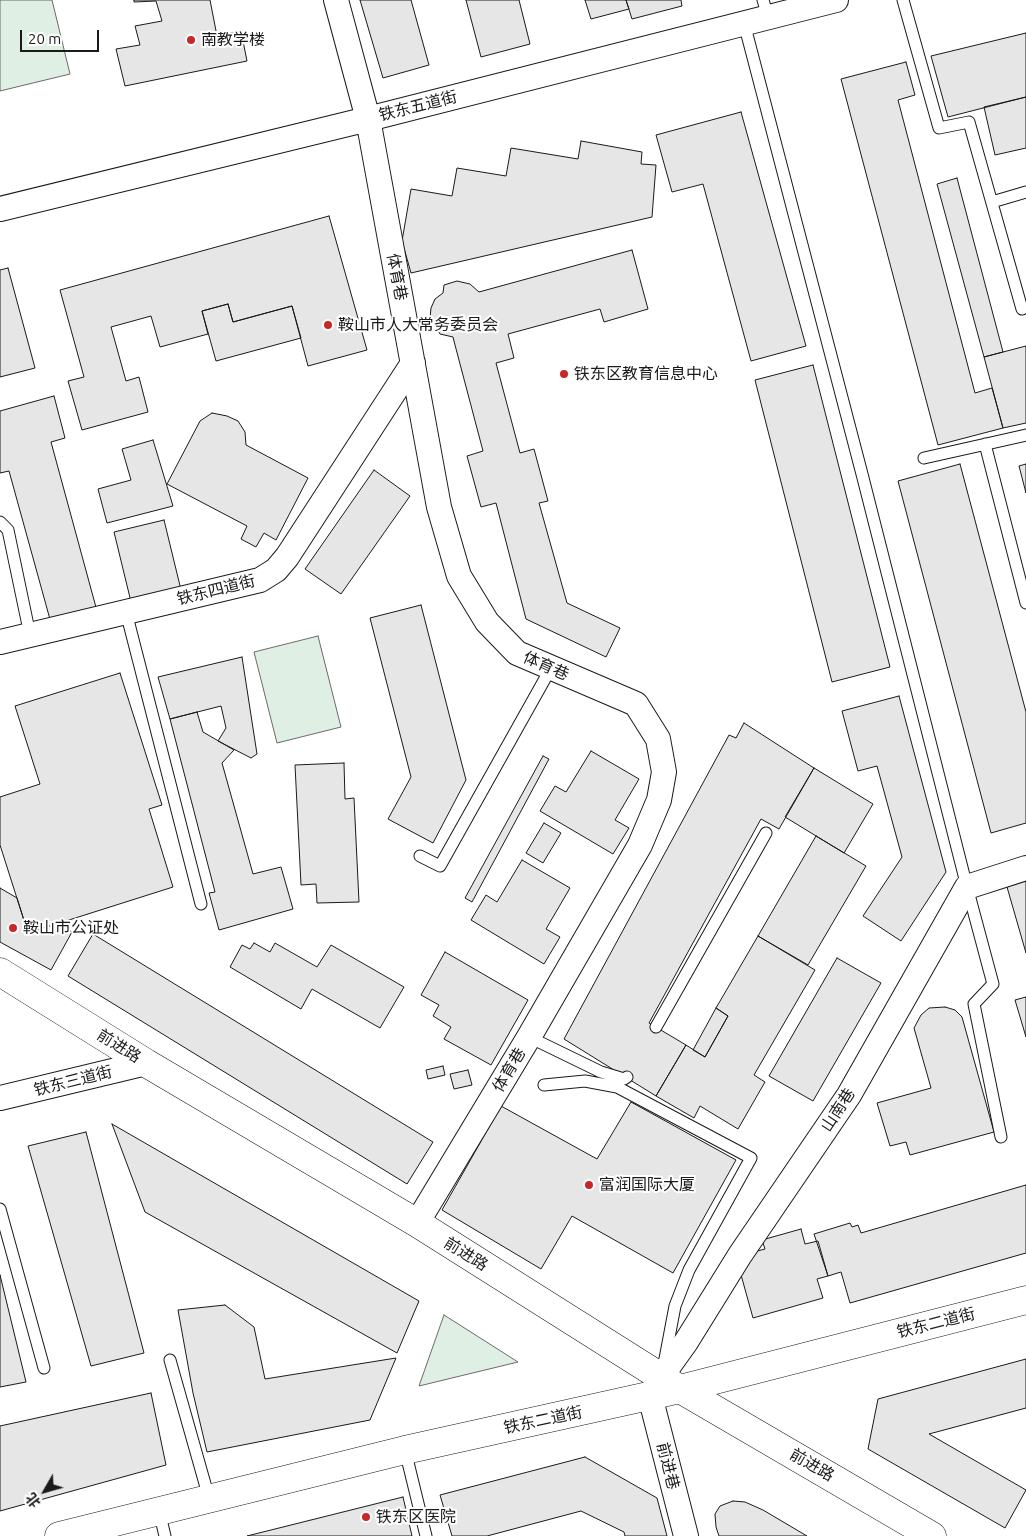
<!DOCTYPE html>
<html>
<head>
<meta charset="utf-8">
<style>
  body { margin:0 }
  #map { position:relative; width:1026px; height:1536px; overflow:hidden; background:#fff; font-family:Ubuntu,"Noto Sans SC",sans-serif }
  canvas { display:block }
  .north { position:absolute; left:20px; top:1466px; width:50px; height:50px; -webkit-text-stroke:4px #fff; paint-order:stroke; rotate:232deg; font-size:14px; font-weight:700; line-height:20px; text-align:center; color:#1a1a1a }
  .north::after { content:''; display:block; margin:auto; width:18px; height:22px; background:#1a1a1a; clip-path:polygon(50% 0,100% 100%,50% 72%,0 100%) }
  .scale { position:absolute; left:20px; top:30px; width:79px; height:22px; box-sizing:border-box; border:2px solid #1a1a1a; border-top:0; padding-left:6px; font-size:15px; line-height:18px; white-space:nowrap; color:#1a1a1a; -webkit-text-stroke:4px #fff; paint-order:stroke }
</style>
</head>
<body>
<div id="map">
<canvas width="1026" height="1536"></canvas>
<div class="north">北</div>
<div class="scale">20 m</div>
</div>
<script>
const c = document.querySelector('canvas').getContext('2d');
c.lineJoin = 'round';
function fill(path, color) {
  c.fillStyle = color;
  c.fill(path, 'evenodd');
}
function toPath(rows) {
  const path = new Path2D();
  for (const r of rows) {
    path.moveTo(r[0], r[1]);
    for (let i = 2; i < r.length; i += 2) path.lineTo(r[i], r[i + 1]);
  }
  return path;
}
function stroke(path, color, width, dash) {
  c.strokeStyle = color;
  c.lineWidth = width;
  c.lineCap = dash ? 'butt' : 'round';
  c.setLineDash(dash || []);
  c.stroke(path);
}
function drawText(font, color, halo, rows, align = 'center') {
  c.font = font + ' Ubuntu,"Noto Sans SC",sans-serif';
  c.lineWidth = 4;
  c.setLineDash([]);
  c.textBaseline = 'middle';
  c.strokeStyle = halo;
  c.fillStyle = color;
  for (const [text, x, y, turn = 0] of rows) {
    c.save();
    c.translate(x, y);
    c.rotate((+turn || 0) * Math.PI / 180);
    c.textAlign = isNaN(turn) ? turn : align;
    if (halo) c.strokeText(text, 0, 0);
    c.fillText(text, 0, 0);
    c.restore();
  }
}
const green = toPath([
  [0,0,52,0,70,74,0,91,0,0],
  [318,636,341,727,277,743,254,652,318,636],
  [444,1315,518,1362,419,1386,444,1315]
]);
const building = toPath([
  [134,0,210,0,217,36,241,31,247,61,125,86,116,49,140,45,135,26,162,21,156,1,134,2,134,0],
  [360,0,411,0,429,65,383,78,360,0],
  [466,0,519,0,530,44,481,57,466,0],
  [585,0,626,0,629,9,591,19,585,0],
  [626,0,681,0,682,6,632,19,626,0],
  [1026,33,1026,97,948,117,931,56,1026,33],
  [906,62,915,95,898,100,975,393,992,388,1003,428,938,445,841,79,906,62],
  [1026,97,1026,148,995,155,984,107,1026,97],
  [741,112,806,346,751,361,703,184,672,192,656,135,741,112],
  [581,141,642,152,641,164,656,165,652,217,411,273,402,241,411,189,452,196,457,168,506,176,511,148,578,159,581,141],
  [957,178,1003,352,984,357,937,184,957,178],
  [329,216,367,350,308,366,292,306,233,322,228,304,202,311,208,334,160,347,151,316,111,327,126,381,139,377,148,412,82,430,68,381,84,377,60,290,329,216],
  [632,250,648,309,604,322,600,309,508,334,514,358,496,363,520,453,534,449,548,501,539,503,567,603,620,628,606,657,526,619,496,503,481,507,467,456,483,451,455,345,453,337,440,334,430,318,431,308,435,299,443,293,444,285,457,281,470,284,479,292,632,250],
  [8,268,35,368,0,377,0,270,8,268],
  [228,304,233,322,292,306,301,338,216,361,202,311,228,304],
  [1026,346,1026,423,1003,428,984,357,1026,346],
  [813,365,890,667,832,682,755,380,813,365],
  [54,396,65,438,51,442,97,611,51,623,9,471,0,473,0,411,54,396],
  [212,413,227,416,238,421,245,432,246,445,308,478,276,540,264,533,256,547,241,539,247,526,167,484,200,421,212,413],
  [153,440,173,506,107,523,98,489,131,480,122,449,153,440],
  [960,464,1026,712,1026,823,991,833,898,481,960,464],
  [1026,464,1026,493,1019,466,1026,464],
  [374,470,410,496,341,594,305,569,374,470],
  [164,520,182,594,132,606,114,532,164,520],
  [421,605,466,780,433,843,388,819,411,777,370,618,421,605],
  [242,657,257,754,251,758,218,741,226,728,221,706,170,719,158,677,242,657],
  [120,673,162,805,149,809,173,887,28,933,0,845,0,797,40,784,15,706,120,673],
  [899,696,946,872,901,941,863,916,902,857,877,766,858,771,842,711,899,696],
  [197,712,203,732,234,750,222,763,253,874,281,867,293,909,219,930,209,893,215,892,170,719,197,712],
  [744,723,814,768,779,829,761,819,649,1023,686,1045,656,1096,564,1039,729,735,736,738,744,723],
  [591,751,639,779,615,820,629,828,613,854,540,811,555,786,566,792,591,751],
  [543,756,549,759,472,902,465,898,543,756],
  [344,763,345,799,354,798,359,902,317,903,316,884,301,885,295,765,344,763],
  [814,768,873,804,844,853,785,817,814,768],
  [544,823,561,833,543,863,526,853,544,823],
  [816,836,866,866,808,965,758,936,816,836],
  [522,860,570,888,546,929,560,937,544,964,471,920,486,895,497,902,522,860],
  [1026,874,1026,953,1005,880,1026,874],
  [0,888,17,898,28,933,58,923,72,932,51,970,0,942,0,888],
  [93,934,433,1142,407,1184,68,976,93,934],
  [758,936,815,970,754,1075,765,1082,738,1129,700,1106,694,1118,656,1096,686,1045,705,1057,728,1016,716,1008,758,936],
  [254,943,270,952,275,943,317,967,331,945,404,987,380,1028,312,989,301,1009,230,967,242,945,250,949,254,943],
  [445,952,528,1000,491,1065,444,1039,451,1027,433,1016,439,1005,421,995,445,952],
  [837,958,881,983,813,1101,769,1076,837,958],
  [1026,997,1026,1037,1015,1000,1026,997],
  [945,1007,955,1010,962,1017,994,1132,910,1155,906,1142,890,1146,877,1103,931,1088,914,1028,921,1015,929,1008,945,1007],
  [716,1008,728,1016,705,1057,693,1050,716,1008],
  [443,1066,445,1075,428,1079,426,1070,443,1066],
  [468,1070,472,1085,454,1089,450,1074,468,1070],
  [631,1102,736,1160,673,1273,572,1216,541,1269,442,1210,501,1106,597,1159,631,1102],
  [112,1124,419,1301,397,1353,145,1212,112,1124],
  [86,1132,144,1353,91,1366,28,1146,86,1132],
  [1026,1185,1026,1253,850,1303,841,1272,828,1276,814,1234,850,1223,852,1227,858,1225,861,1233,1026,1185],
  [801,1229,805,1244,818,1241,828,1276,817,1279,823,1298,753,1318,738,1264,746,1254,765,1249,762,1240,801,1229],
  [0,1275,26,1382,0,1387,0,1275],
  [225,1305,254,1327,265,1379,396,1358,370,1420,207,1452,193,1393,178,1310,225,1305],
  [1026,1359,1026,1408,929,1434,1026,1490,1005,1528,868,1449,878,1399,1026,1359],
  [151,1393,166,1465,0,1511,0,1426,151,1393],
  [585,1457,657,1498,667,1536,625,1536,624,1532,581,1511,487,1536,452,1536,440,1495,585,1457],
  [403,1497,412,1536,247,1536,403,1497],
  [733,1501,745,1502,763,1510,807,1536,719,1536,716,1527,715,1514,720,1506,733,1501]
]);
const lane = toPath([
  [763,0,768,17],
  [903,0,939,128,969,122,1022,309],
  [744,23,862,474,967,887,993,984,974,1004,1001,1137],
  [992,202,1026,192],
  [985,444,1026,603],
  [924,458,1026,435],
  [0,522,8,530,30,635],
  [126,612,201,904],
  [420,856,440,866,551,668],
  [656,1027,766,833],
  [529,1037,601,1072,624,1079,627,1077],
  [544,1085,585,1081,617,1087,751,1158,689,1270,675,1306,664,1364],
  [0,1209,44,1368],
  [170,1360,209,1498],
  [405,1450,426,1536],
  [159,1511,165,1536]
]);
const street = toPath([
  [336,0,368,119,439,507,459,576,487,622,517,653,636,704,658,739,664,772,659,800,640,845,529,1037,417,1223],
  [0,209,368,119,836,0],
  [0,642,260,580,276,570,287,557,413,363],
  [0,1098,146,1063],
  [661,1377,686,1342,740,1255,849,1095,967,887,1026,868],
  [650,1396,686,1536]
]);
const secondary = toPath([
  [0,972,146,1063,417,1223,680,1389,932,1536],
  [59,1536,405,1450,680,1389,1026,1300]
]);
const markers = [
  [191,40,5,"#c62828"],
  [328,325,5,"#c62828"],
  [564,374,5,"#c62828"],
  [13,928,5,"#c62828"],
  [589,1185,5,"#c62828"],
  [366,1517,5,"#c62828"]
];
const poiNames = [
  ["南教学楼",201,40],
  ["鞍山市人大常务委员会",338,325],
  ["铁东区教育信息中心",574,374],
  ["鞍山市公证处",23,928],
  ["富润国际大厦",599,1185],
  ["铁东区医院",376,1517]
];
const streetNames = [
  ["铁东五道街",418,106,-14],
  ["体育巷",397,277,79],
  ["铁东四道街",216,590,-14],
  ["体育巷",546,666,24],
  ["前进路",119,1046,32],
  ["体育巷",509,1070,-59],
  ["铁东三道街",73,1081,-14],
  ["山南巷",838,1110,-57],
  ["前进路",466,1254,32],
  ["铁东二道街",936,1323,-14],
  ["铁东二道街",543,1420,-12],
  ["前进路",812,1465,30],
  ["前进巷",668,1466,76]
];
fill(green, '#e0efe3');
stroke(green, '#6a6a6a', 1);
fill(building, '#e6e6e6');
stroke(building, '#1a1a1a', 1);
stroke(lane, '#1a1a1a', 13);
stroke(street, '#1a1a1a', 26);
stroke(secondary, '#1a1a1a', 29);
stroke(lane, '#fff', 11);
stroke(street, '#fff', 24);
stroke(secondary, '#fff', 28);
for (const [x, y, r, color] of markers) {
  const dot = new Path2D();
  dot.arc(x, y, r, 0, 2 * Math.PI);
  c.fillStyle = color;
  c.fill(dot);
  stroke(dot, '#fff', 2);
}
drawText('16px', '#1a1a1a', '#fff', poiNames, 'left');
drawText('16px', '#1a1a1a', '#fff', streetNames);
</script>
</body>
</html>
